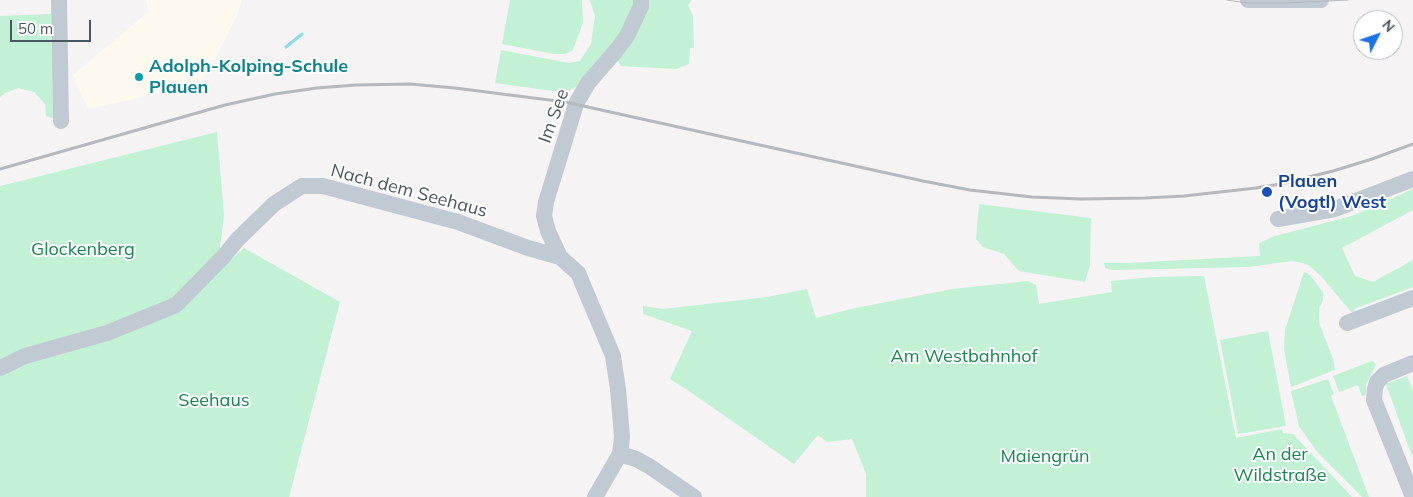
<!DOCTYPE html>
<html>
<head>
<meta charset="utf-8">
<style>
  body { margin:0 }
  #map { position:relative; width:1413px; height:497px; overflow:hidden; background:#f5f3f3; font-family:Mulish,sans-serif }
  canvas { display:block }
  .north { position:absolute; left:1353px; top:10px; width:50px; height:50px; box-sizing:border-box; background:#fff; border:1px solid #b7bbc0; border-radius:50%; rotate:49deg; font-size:14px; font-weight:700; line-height:20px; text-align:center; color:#4a5661 }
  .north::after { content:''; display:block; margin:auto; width:18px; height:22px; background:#1a73e8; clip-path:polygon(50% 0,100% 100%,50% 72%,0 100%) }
  .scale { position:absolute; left:10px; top:20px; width:81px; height:22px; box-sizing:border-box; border:2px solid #4a5661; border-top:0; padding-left:6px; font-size:15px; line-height:18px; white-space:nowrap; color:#4a5661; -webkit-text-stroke:4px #fff; paint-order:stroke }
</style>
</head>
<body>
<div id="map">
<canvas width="1413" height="497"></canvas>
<div class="north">N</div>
<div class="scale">50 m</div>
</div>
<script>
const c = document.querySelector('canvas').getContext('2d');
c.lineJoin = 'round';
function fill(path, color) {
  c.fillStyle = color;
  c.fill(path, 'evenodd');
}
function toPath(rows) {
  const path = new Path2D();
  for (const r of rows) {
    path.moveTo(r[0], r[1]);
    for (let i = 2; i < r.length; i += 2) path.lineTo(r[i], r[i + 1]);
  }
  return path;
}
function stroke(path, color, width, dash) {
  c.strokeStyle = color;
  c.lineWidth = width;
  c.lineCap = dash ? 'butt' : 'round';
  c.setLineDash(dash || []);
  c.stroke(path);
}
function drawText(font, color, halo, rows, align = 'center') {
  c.font = font + ' Mulish,sans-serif';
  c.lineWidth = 4;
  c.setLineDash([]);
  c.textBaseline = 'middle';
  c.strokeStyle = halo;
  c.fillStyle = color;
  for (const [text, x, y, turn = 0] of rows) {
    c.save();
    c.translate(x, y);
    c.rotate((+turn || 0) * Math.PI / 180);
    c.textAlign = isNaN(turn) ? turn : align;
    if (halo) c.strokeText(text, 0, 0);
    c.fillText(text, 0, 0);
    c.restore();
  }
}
const commercial = toPath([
  [146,0,241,0,241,3,237,15,209,72,198,85,88,109,73,75,148,12]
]);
const green = toPath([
  [510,0,582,0,583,23,573,50,565,54,554,54,502,44],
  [590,0,637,0,631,19,580,86,573,88,568,93,495,83,501,50,569,63,580,61,591,44,595,16],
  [644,0,692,0,688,5,693,16,694,48,690,48,689,64,676,69,621,66,614,55],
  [51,14,53,118,46,116,45,104,34,92,18,88,5,93,0,97,0,16],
  [217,132,224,215,219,256,173,301,0,362,0,186],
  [1413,189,1413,210,1342,248,1355,276,1373,282,1413,260,1413,287,1354,309,1358,320,1321,276,1308,265,1302,263,1292,261,1249,267,1112,270,1105,268,1104,263,1128,263,1260,256,1259,243,1275,236,1352,216],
  [979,204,1091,218,1090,265,1085,282,1019,271,1004,254,983,247,976,239],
  [244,248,340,302,289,497,0,497,0,373,170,314],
  [1304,272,1309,274,1323,292,1323,300,1319,308,1319,322,1334,362,1335,370,1291,387,1284,349,1285,330],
  [1204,276,1236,438,1282,429,1283,433,1293,434,1352,497,866,497,866,474,852,439,827,442,818,435,794,464,686,389,670,379,692,331,643,314,643,306,663,309,767,297,807,289,816,318,851,309,952,289,1028,281,1036,285,1039,304,1112,292,1111,281,1153,277],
  [1268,331,1286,426,1238,434,1220,340],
  [1372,361,1374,362,1376,365,1366,384,1366,395,1362,396,1358,385,1339,392,1333,376],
  [1407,376,1413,391,1413,459,1386,384],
  [1328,379,1334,394,1331,396,1369,497,1362,497,1318,453,1299,426,1291,391]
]);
const stream = toPath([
  [286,47,302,34]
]);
const minor = toPath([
  [59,0,61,121],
  [1248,0,1321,0],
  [1278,219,1335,209,1413,179],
  [560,257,548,231,544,216,546,202,576,104,588,83,615,52,627,36,641,6,641,0],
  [1347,323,1413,298],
  [0,368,25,356,107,333,176,305,224,256,237,240,274,204,302,186,323,186,458,222,528,248,560,257,578,273,613,356,618,389,622,437,620,454,636,459,649,466,694,497],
  [595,497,620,454],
  [1413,497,1374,400,1375,389,1377,382,1384,375,1413,363]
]);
const tram = toPath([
  [1227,0,1248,3,1284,3,1348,0]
]);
const rail = toPath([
  [0,169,225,105,275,94,317,88,356,85,410,84,455,88,565,102,923,181,970,190,1032,197,1081,199,1145,198,1184,196,1256,188,1280,184,1333,171,1372,159,1413,144]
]);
const markers = [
  [139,77,5,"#0f9aa8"],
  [1267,192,6,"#1a4fb4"]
];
const cultureNames = [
  ["Adolph-Kolping-Schule",149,67],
  ["Plauen",149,88]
];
const streetNames = [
  ["Im See",554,116,-70],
  ["Nach dem Seehaus",409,191,15]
];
const transitNames = [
  ["Plauen",1278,182],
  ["(Vogtl) West",1278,203]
];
const parkNames = [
  ["Glockenberg",83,250],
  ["Am Westbahnhof",964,357],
  ["Seehaus",214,401],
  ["An der",1280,455],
  ["Wildstraße",1280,476],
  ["Maiengrün",1045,457]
];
fill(commercial, '#fdf9ef');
fill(green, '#c3f1d5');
stroke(stream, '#90daee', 3);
stroke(minor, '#c1cad2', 16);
stroke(tram, '#b5b8bd', 1);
stroke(rail, '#b5b8bd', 3);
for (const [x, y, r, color] of markers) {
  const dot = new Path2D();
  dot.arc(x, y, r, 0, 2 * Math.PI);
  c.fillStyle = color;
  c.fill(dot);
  stroke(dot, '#fff', 2);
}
drawText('bold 18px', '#0d838f', '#fff', cultureNames, 'left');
drawText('18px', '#4a5661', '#fff', streetNames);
drawText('bold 18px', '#164399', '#fff', transitNames, 'left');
drawText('18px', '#17864f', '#fff', parkNames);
</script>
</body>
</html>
